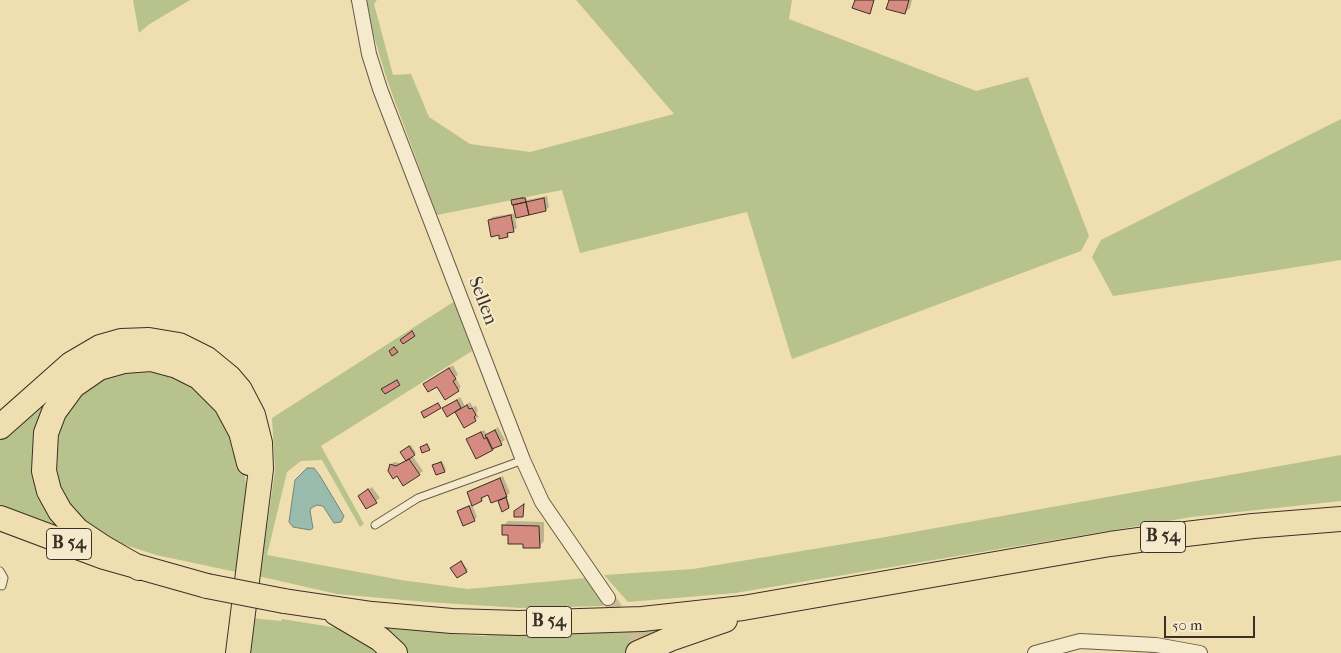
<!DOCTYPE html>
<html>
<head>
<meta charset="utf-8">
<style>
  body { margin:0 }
  #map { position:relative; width:1341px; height:653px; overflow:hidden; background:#efdfb0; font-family:"IM FELL French Canon",serif }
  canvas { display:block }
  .scale { position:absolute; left:1164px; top:616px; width:91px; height:22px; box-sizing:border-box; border:2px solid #3b3026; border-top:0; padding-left:6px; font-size:15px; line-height:18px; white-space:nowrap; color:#3b3026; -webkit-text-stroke:4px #f5eacc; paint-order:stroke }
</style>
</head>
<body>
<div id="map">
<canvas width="1341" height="653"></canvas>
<div class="scale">50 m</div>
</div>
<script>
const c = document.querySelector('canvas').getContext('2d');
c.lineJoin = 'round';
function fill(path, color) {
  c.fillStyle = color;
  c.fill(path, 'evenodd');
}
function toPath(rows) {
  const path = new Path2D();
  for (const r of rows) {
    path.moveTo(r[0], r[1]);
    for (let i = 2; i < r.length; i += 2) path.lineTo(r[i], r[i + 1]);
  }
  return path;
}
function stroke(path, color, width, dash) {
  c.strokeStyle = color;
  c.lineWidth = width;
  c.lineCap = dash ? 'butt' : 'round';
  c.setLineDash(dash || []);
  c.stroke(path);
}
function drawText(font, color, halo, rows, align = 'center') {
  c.font = font + ' "IM FELL French Canon",serif';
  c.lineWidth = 4;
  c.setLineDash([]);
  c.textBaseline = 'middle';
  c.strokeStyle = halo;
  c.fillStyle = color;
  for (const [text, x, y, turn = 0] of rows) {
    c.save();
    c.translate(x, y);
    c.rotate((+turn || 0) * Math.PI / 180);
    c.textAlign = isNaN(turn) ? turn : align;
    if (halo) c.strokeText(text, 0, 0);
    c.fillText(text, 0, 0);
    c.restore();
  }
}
const green = toPath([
  [133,0,190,0,148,25,139,33],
  [350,0,377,0,374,4,393,75,411,74,429,117,470,144,530,152,674,114,576,0,792,0,789,19,976,91,1028,77,1089,236,1081,251,792,359,747,212,580,253,562,190,437,215,387,80,364,3,351,2],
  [1341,119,1341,260,1113,296,1092,257,1101,240],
  [455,301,472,351,321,446,364,524,360,527,322,460,301,461,287,472,267,555,401,580,468,589,585,578,604,606,521,608,426,602,337,594,258,576,263,554,275,470,272,418],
  [140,347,160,348,189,356,206,366,226,383,238,399,252,429,255,458,244,425,235,407,223,391,204,373,186,363,158,353,147,352,122,355,98,362,77,374,54,398,47,412,42,424,38,450,41,481,54,511,73,536,0,508,0,434,80,365,109,351],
  [165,368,215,400,243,461,247,492,241,573,156,555,107,539,71,512,51,468,63,410,100,375],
  [1341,455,1341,501,1192,517,735,593,628,602,604,575,693,569,880,538],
  [251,618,281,621,282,619,338,628,354,633,387,653,246,653],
  [696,621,626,653,402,653,368,622,419,628,451,634,484,636,504,633]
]);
const water = toPath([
  [307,468,314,468,320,476,344,516,341,522,334,523,323,506,317,505,311,508,310,511,313,528,310,530,293,527,289,522,295,480,307,468]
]);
const shadow = toPath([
  [890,0,912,0,910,8,904,13],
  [547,196,549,207,546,210,515,217,517,228,510,231,507,236,500,233,489,221,492,217,516,213,512,201,513,199,524,197,526,197,527,200],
  [453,365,458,375,455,377,461,387,458,390,424,384],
  [460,397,465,406,470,402,473,407,476,406,478,411,476,413,479,417,464,426,455,410,443,408],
  [498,427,505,440,477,457,468,439,484,430,487,435],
  [411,445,416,453,412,455,423,471,404,484,391,465,394,462,400,463,406,460,403,451],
  [442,461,446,469,444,471,435,464],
  [503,476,510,493,506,496,510,505,509,507,499,501,503,497,489,494,484,496,482,500,468,493,471,490],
  [372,487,380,498,367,508,359,496],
  [472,504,477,517,474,520,459,511,462,508],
  [508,521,544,522,544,541,539,547,524,542,509,534,503,526],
  [462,561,468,570,458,576,453,567]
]);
const building = toPath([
  [855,0,874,0,870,14,852,8,855,0],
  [889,0,909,0,905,14,886,9,889,0],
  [522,198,525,198,526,202,512,205,511,200,522,198],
  [544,198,546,211,529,215,526,202,544,198],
  [526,202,529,215,516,218,513,205,526,202],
  [511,215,514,232,507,233,508,237,499,239,499,235,491,237,488,220,511,215],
  [412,331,415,336,403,344,400,340,412,331],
  [394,347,398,352,392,356,389,351,394,347],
  [449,368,456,379,453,381,459,391,445,400,437,387,428,392,423,384,449,368],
  [397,380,400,385,385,394,381,389,397,380],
  [457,400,461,408,447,417,442,408,457,400],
  [438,403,441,408,424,418,421,412,438,403],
  [467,405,469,409,472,408,476,415,474,417,476,421,464,428,455,412,467,405],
  [495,430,502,445,492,449,485,435,495,430],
  [481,432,484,439,487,437,493,450,476,459,466,439,481,432],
  [427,444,430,450,422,453,420,447,427,444],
  [409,446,415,455,406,461,400,452,409,446],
  [409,459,420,475,403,486,397,476,393,479,388,471,390,464,396,466,409,459],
  [441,462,445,472,436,475,432,465,441,462],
  [500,478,507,497,491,503,488,495,481,498,482,501,472,506,467,492,500,478],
  [368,489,377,503,366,509,358,496,368,489],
  [506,497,509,508,502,512,498,501,506,497],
  [524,504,523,517,514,517,514,511,524,504],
  [469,506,475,521,463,526,457,511,469,506],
  [502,525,539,526,540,548,523,548,523,544,508,544,508,535,502,535,502,525],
  [461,561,467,572,457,578,450,568,461,561]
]);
const minorTunnel = toPath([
  [608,598,647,653]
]);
const service = toPath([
  [375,525,418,498,523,460],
  [0,571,4,578,2,586]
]);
const minor = toPath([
  [359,0,369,54,380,89,523,460,542,502,608,598],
  [1035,653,1080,641,1156,645,1200,653]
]);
const trunk = toPath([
  [0,427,71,364,100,347,121,341,149,340,179,345,207,359,229,377,240,390,253,415,260,443,261,469,238,653],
  [0,518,104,557,207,586],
  [139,568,104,548,77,530,60,511,49,491,44,471,46,433,54,412,73,386,99,368,124,361,151,359,177,366,199,377,226,404,241,432,249,463],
  [284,601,372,614,452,621,519,623,642,619,743,608,1110,544,1161,537,1253,526,1341,519],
  [336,613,380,639,395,653],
  [638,653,670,639,725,620]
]);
const trunkBridge = toPath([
  [207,586,284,601]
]);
const shields = [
  [1163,537,45],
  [69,544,45],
  [549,622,45]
];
const shieldNames = [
  ["B 54",1163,537],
  ["B 54",69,544],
  ["B 54",549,622]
];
const streetNames = [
  ["Sellen",482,301,69]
];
fill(green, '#b8c28c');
fill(water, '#9abcaf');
stroke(water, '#748478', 1);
fill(shadow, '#0003');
fill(building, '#d68b80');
stroke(building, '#3b3026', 1);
stroke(minorTunnel, '#cbbc94', 14, [14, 7]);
stroke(service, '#685c48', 9);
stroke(minor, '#685c48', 16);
stroke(trunk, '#3b3026', 26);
stroke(service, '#f5eacc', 7);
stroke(minor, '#f5eacc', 14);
stroke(trunk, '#efdfb0', 24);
stroke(trunkBridge, '#3b3026', 26, []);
stroke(trunkBridge, '#efdfb0', 24);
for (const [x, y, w] of shields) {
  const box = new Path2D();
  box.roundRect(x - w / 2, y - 15.5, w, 31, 4);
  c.fillStyle = '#f5eacc';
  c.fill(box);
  stroke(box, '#3b3026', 1);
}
drawText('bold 18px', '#3b3026', null, shieldNames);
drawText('19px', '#3b3026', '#f5eacc', streetNames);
</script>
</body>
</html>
